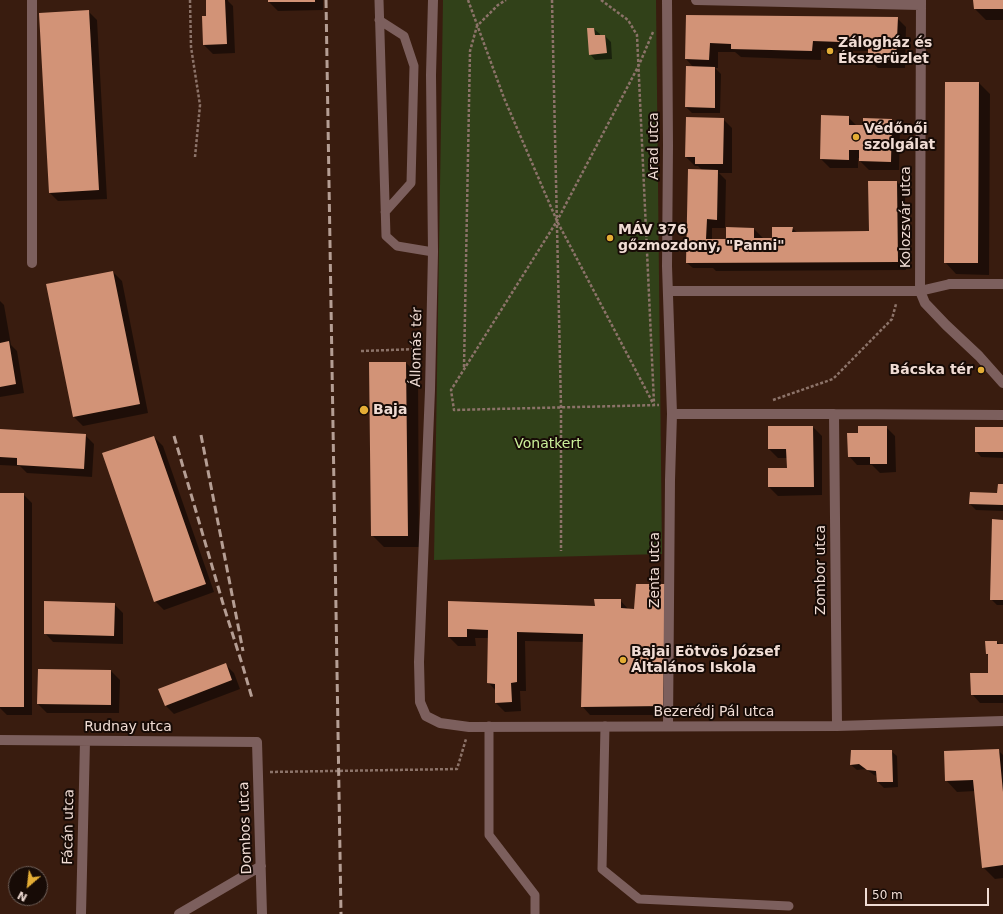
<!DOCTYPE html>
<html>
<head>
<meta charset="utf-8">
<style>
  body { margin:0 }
  #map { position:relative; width:1003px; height:914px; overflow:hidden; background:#391c0f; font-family:"DejaVu Sans",sans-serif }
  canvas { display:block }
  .north { position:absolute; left:8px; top:866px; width:40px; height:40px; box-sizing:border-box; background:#170b06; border:1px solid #6e5f58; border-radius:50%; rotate:208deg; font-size:11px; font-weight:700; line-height:16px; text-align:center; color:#f0dcd4 }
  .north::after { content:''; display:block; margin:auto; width:14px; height:18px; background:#e4ad35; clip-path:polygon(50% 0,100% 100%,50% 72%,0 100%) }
  .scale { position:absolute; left:865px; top:888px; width:124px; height:18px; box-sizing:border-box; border:2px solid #f0dcd4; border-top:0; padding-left:5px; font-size:12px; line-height:14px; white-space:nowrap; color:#f0dcd4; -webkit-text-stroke:3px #170b06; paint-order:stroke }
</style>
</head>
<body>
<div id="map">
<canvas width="1003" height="914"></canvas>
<div class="north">N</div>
<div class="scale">50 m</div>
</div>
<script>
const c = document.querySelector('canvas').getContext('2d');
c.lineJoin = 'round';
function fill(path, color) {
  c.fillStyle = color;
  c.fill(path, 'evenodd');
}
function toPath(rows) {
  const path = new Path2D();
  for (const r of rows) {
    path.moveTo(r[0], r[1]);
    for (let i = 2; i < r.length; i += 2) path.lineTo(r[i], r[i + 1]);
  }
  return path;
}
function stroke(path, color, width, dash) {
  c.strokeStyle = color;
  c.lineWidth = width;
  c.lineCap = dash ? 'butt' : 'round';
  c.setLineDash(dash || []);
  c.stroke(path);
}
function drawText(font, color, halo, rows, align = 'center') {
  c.font = font + ' "DejaVu Sans",sans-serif';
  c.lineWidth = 4;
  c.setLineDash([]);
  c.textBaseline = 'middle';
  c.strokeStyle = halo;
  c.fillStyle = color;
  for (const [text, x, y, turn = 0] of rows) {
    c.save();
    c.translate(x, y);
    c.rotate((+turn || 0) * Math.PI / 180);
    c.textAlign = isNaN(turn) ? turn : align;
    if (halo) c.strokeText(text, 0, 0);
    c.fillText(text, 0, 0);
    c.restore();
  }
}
const green = toPath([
  [443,0,656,0,662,554,434,560]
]);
const shadow = toPath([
  [207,0,228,0,228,1,233,6,235,53,213,54,204,45,207,17],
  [269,0,323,0,323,10,278,11,269,2],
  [974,0,1003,0,1003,20,986,20,975,9],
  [88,11,97,20,107,199,58,201,49,192],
  [687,16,897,18,906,27,905,68,878,68,869,59,869,51,821,50,821,60,741,57,735,52,718,52,718,68,715,68,721,74,720,113,692,113,686,107,694,68,686,59],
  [594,29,600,34,600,36,605,36,611,42,612,59,595,60,590,54],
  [979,83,990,94,989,275,956,274,945,262],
  [848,117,857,126,864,126,891,120,900,129,899,170,869,170,860,161,860,158,858,158,858,168,830,168,821,159],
  [723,119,732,128,732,173,719,173,726,180,725,228,712,228,712,240,727,240,754,229,763,238,763,239,773,239,792,228,798,233,870,232,897,182,905,191,906,270,716,271,713,268,693,268,687,263,703,171,698,166,695,166,686,157],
  [113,272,122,281,148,413,83,426,74,417],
  [0,301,4,305,11,345,17,351,24,393,0,397],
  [370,363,406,363,418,374,419,547,384,547,372,535],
  [769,427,813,427,822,436,822,495,778,496,769,487,788,469,787,458,778,458,769,449],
  [886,427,895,436,896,472,880,473,872,465,857,465,849,456,859,434],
  [1003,428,1003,458,981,457,976,451],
  [0,430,85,435,94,444,92,477,27,473,20,466,0,465],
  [154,437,163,446,214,592,164,610,155,601],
  [1003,485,1003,511,976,510,970,504,998,494],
  [0,494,23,494,32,503,32,715,7,715,0,708],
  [1003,521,1003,605,997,605,991,599],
  [637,585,671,715,590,715,582,706,584,642,525,641,526,691,520,691,521,711,505,712,496,703,496,691,488,682,489,638,475,638,476,646,458,646,449,637,449,602,596,607,620,600,629,610,635,610],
  [114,604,123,613,123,644,53,642,45,633],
  [997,642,1001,645,1003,645,1003,703,980,703,972,694,989,674,989,657,987,654],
  [225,664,234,673,240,689,174,714,166,706],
  [111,671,120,680,119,713,47,713,38,704],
  [998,750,1003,755,1003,878,995,879,983,867,975,791,957,792,946,780],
  [891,751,897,756,898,787,884,788,878,782,877,776,874,775,866,769,857,770,851,765]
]);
const building = toPath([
  [206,0,225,0,227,44,203,45,202,16,206,16],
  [268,0,315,0,315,2,268,2],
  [973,0,1003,0,1003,9,974,9],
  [89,10,99,190,49,193,39,13],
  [686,15,898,17,896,60,868,59,868,43,813,41,812,51,731,49,731,44,710,43,709,60,685,59],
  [587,28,594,28,595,35,605,35,607,53,589,55],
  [686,66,715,67,715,108,685,107],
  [945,82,979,82,978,263,944,263],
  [821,115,849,116,849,125,863,125,863,118,892,119,891,162,859,161,859,150,849,150,849,160,820,159],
  [686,117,724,118,723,164,695,164,695,157,685,157],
  [688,169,718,170,717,220,707,219,706,239,726,239,726,227,754,228,754,238,772,238,772,227,793,227,792,232,869,231,868,181,897,181,898,262,686,263],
  [113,271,140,404,73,417,46,284],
  [9,341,16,384,0,387,0,343],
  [369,362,406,362,408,536,371,536],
  [768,426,813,426,814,487,768,487,768,468,787,468,786,449,768,449],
  [858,426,887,426,887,464,870,464,870,457,848,457,847,433,858,433],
  [975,427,1003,427,1003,452,975,452],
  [0,429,86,434,84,469,17,465,17,458,0,457],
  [154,436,206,584,154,602,102,453],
  [998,484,1003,484,1003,505,969,504,970,492,997,493],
  [0,493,24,493,24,707,0,707],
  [992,519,1003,520,1003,600,990,600],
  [636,584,665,584,663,706,581,707,583,634,517,632,517,682,511,683,512,702,495,703,495,684,487,683,488,630,467,629,467,637,448,637,448,601,595,606,594,599,621,599,621,608,634,609],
  [44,601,115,603,114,636,44,634],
  [985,641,997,641,997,644,1003,644,1003,695,971,695,970,673,988,673,988,654,986,654],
  [226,663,232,680,165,706,158,689],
  [38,669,111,670,111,705,37,704],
  [999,749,1003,792,1003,865,982,868,973,780,945,781,944,751],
  [851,750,892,750,893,782,877,782,876,771,867,770,859,764,850,765]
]);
const path = toPath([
  [190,0,191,47,200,105,195,157],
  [468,0,504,98,557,221,654,405],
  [552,0,561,407,561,551],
  [601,0,628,20,637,35,654,403],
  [653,32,639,65,557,221,451,390,454,410,659,405],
  [361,351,419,349],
  [464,367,470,51,477,26,498,5,506,0],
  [773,400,833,379,892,319,896,304],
  [270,772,457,769,466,739]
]);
const service = toPath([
  [379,0,386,236,397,246,433,252],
  [379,20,404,36,414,66,411,183,385,212],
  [489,726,489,835,535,895,535,914],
  [605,726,602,869,639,899,789,906]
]);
const pedestrian = toPath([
  [920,291,950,284]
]);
const minor = toPath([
  [32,0,32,263],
  [433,0,431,75,433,252,430,390,419,662,420,702,426,716,440,723,469,727,837,726,1003,721],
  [667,0,668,145,667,266,672,414,670,480,668,726],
  [696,0,920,5],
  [921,0,920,291,925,303,946,325,979,356,1003,383],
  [950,284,1003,284],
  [668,291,920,291],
  [672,414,834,414,1003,415],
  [834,414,837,726],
  [0,740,257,742,262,914],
  [81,914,85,741],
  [179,914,261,866]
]);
const rail = toPath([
  [326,0,341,914],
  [201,435,243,651],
  [174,436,224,607,243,667,252,698]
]);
const markers = [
  [830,51,4,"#e4ad35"],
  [856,137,4,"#e4ad35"],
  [610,238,4,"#e4ad35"],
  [981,370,4,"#e4ad35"],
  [364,410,5,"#e4ad35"],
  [623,660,4,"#e4ad35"]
];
const poiNames = [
  ["Zálogház és",838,43],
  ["Ékszerüzlet",838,59],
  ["Védőnői",864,129],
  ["szolgálat",864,145],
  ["MÁV 376",618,230],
  ["gőzmozdony, \"Panni\"",618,246],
  ["Bácska tér",973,370,"right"],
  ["Baja",373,410],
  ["Bajai Eötvös József",631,652],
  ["Általános Iskola",631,668]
];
const streetNames = [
  ["Arad utca",654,146,-90],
  ["Kolozsvár utca",906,217,-90],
  ["Állomás tér",417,347,-89],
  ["Zenta utca",655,570,-90],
  ["Zombor utca",821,570,-90],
  ["Bezerédj Pál utca",714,712],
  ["Rudnay utca",128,727],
  ["Fácán utca",69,827,-89],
  ["Dombos utca",246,828,-92]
];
const parkNames = [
  ["Vonatkert",548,444]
];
fill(green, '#314119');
fill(shadow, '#0007');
fill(building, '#d29377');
stroke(path, '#8c7369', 2.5, [3, 2]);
stroke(service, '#7c5f5d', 9);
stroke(pedestrian, '#7c5f5d', 10);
stroke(minor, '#7c5f5d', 10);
stroke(rail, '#b59e94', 3, [8, 4]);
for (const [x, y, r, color] of markers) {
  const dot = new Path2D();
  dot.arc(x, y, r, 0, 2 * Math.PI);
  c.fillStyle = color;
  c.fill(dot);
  stroke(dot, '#170b06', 1.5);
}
drawText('bold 14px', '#f0dcd4', '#170b06', poiNames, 'left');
drawText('14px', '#f0dcd4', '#170b06', streetNames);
drawText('14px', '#cbf09a', '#170b06', parkNames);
</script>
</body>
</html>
